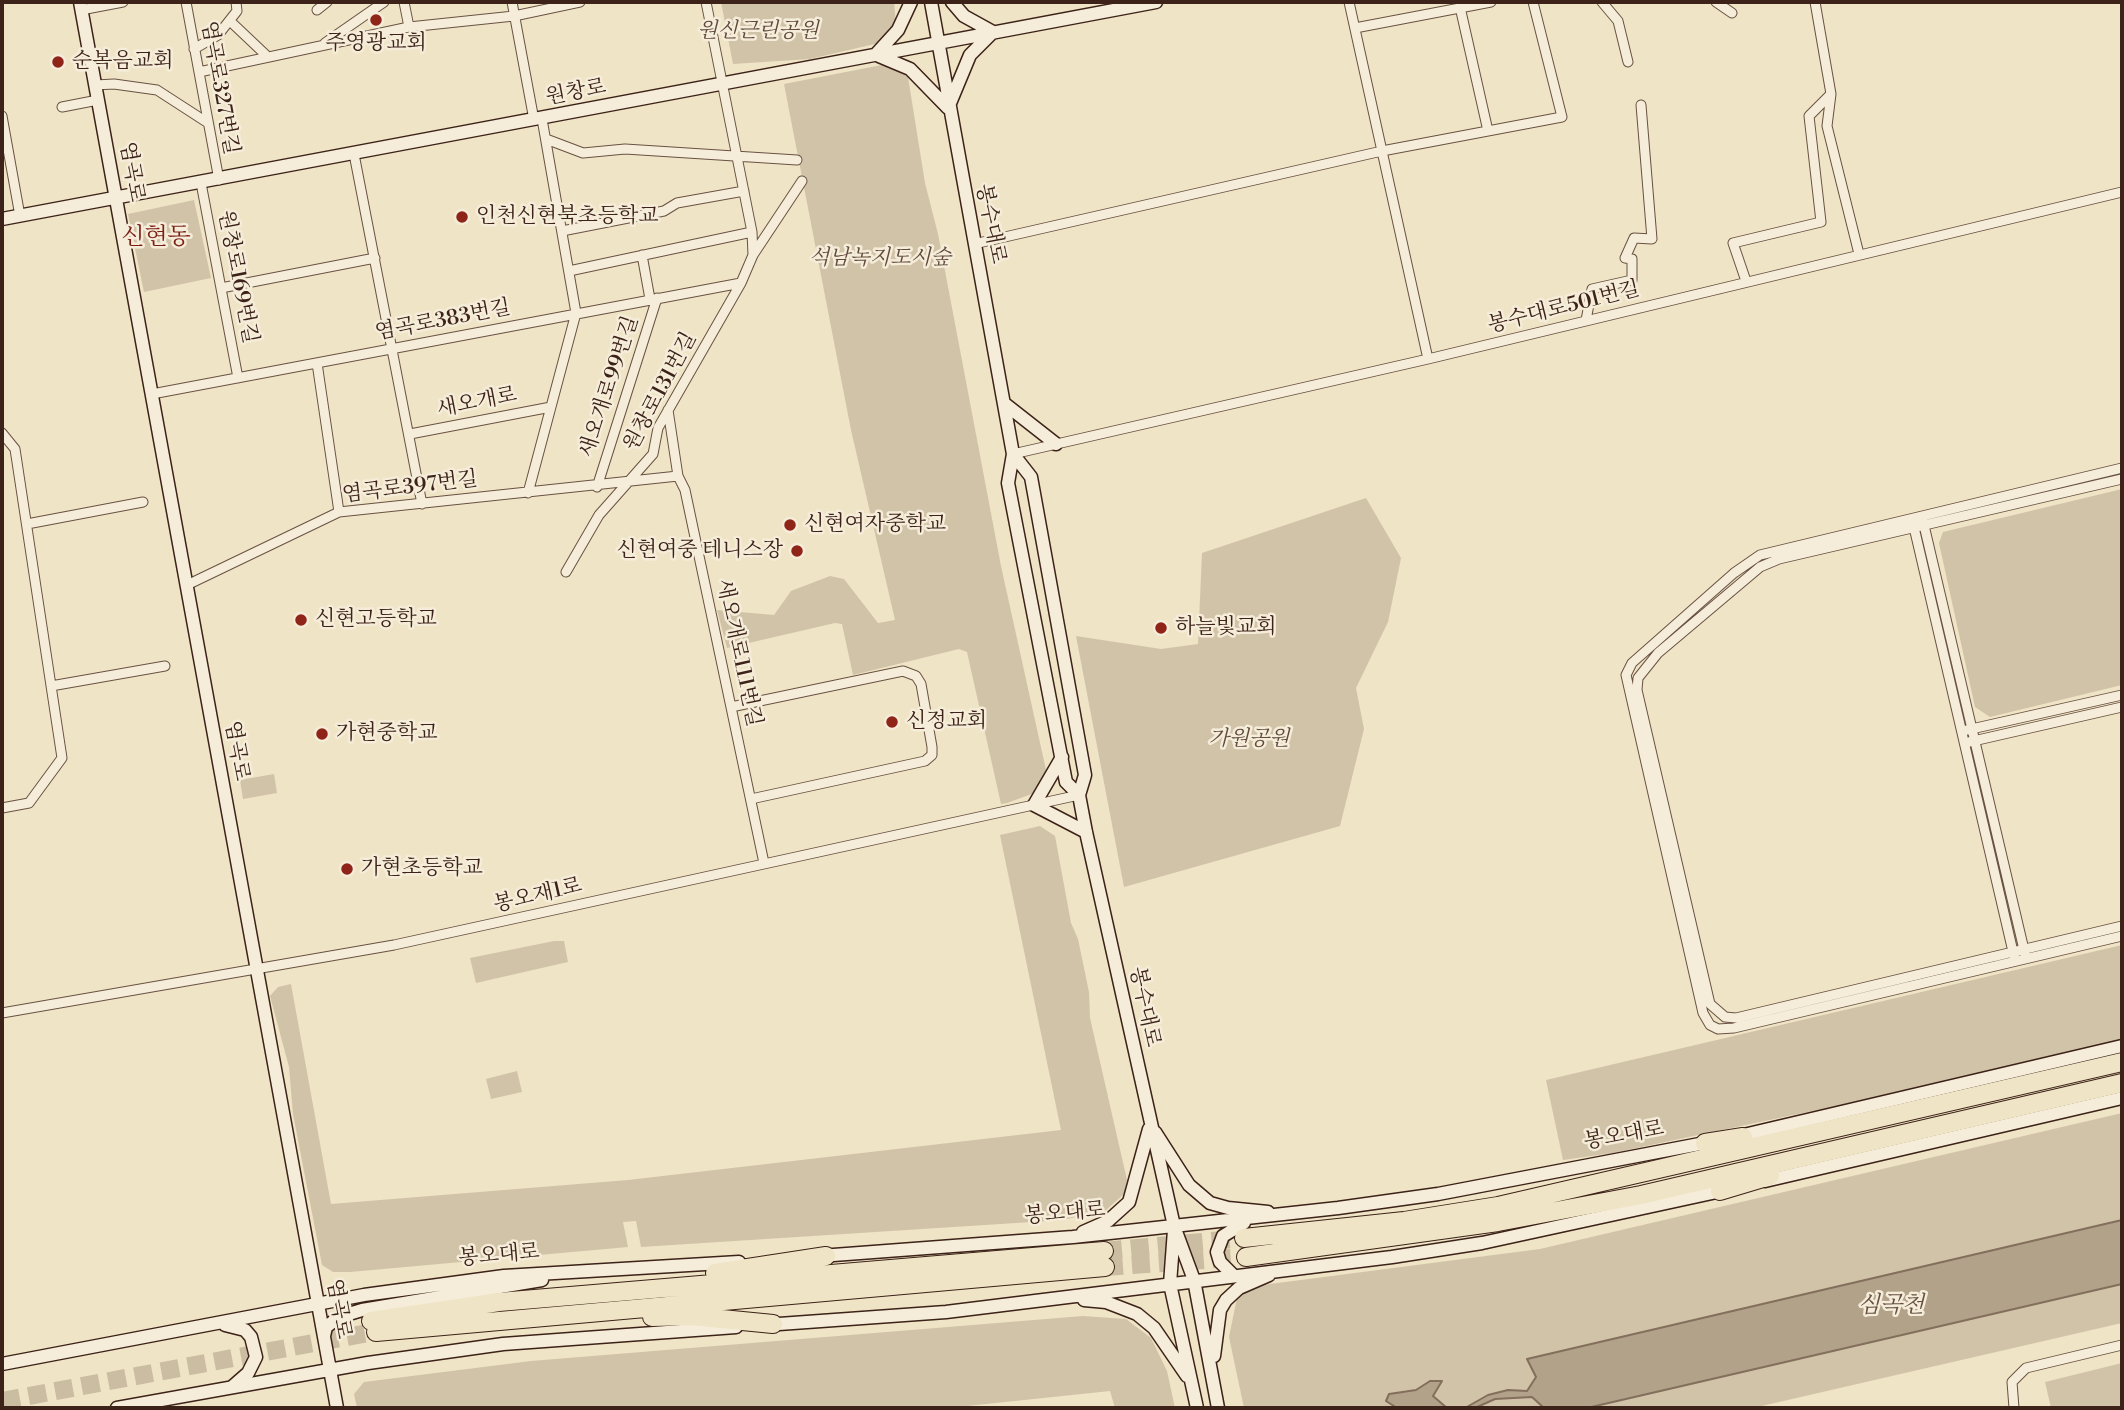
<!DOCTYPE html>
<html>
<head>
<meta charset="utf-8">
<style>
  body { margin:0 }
  #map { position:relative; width:2124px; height:1410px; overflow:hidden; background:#efe4c5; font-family:"Libre Bodoni",serif }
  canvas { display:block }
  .frame { position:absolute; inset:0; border:4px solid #3c2218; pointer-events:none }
</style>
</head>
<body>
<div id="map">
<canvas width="2124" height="1410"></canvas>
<div class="frame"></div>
</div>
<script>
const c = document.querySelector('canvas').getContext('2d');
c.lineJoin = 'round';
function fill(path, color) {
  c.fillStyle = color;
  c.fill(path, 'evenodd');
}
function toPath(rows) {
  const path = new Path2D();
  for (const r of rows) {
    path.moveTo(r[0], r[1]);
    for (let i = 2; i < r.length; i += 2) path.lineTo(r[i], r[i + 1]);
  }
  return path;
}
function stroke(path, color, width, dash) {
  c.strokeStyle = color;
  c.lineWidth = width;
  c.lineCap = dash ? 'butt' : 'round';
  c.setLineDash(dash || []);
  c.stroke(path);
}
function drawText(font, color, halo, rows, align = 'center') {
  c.font = font + ' "Libre Bodoni","Noto Serif KR",serif';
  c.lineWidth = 5;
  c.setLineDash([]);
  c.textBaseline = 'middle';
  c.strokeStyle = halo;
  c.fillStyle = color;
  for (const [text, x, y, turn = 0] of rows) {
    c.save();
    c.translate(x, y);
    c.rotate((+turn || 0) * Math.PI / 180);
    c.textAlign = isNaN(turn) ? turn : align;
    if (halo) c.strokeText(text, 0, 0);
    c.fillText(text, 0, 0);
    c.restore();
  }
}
const green = toPath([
  [721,2,894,2,896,24,879,43,810,59,733,64],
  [887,64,908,77,925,183,938,234,1001,566,1046,770,1037,792,1007,803,1001,804,967,652,959,649,853,675,842,624,835,623,727,648,717,610,774,615,791,591,830,576,844,579,878,623,895,620,851,430,784,84],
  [194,200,211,278,144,292,128,214],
  [2122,489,2122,685,1990,717,1975,707,1939,543,1943,532],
  [1366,498,1401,558,1388,622,1356,688,1364,729,1340,826,1124,887,1076,636,1161,649,1198,644,1202,553],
  [274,774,277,793,243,799,240,780],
  [1040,826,1055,836,1071,923,1078,939,1089,992,1090,1018,1127,1180,1124,1194,1106,1210,1063,1220,641,1247,636,1221,623,1222,628,1247,350,1272,333,1272,322,1265,293,1114,289,1067,270,996,278,987,291,984,331,1204,628,1180,1061,1130,1000,835],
  [554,941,564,941,568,962,476,983,470,958],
  [2122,945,2122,1039,1836,1106,1613,1153,1563,1160,1546,1080],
  [517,1071,522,1092,491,1099,486,1079],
  [2122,1113,2122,1323,1753,1408,1244,1408,1229,1337,1239,1288,1540,1249],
  [1083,1316,1126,1319,1151,1338,1167,1371,1175,1408,1115,1408,1110,1391,948,1408,357,1408,354,1394,364,1382,531,1361],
  [2122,1363,2122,1408,2051,1408,2045,1382]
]);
const water = toPath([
  [2122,1220,2122,1284,1587,1408,1544,1408,1532,1397,1495,1399,1475,1408,1465,1408,1488,1395,1508,1390,1527,1391,1536,1377,1527,1359,2122,1220],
  [1430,1381,1442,1381,1433,1396,1447,1408,1397,1408,1386,1401,1389,1394,1416,1390,1430,1381]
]);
const highwayTunnel = toPath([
  [1104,1251,1244,1238],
  [1105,1267,1246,1257],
  [2,1401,373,1332]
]);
const street = toPath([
  [186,2,219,180],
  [404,2,409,27],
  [512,2,534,120],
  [1349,2,1428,359],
  [1602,2,1618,21,1628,62],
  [1716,2,1732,13],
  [1460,7,1488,131],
  [81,10,123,2],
  [317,10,327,2],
  [230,21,268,57],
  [1355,28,1491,2],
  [325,43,384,2],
  [194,49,218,35,237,11,236,2],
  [199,72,409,27,514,16,580,2],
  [95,85,114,84,157,90,208,123],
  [1831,94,1827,126,1859,254],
  [62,107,98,100],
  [2,116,20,216],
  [546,139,583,153,625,149,797,160],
  [354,154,422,504],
  [201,183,238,378],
  [562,231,664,211,677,203,744,191],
  [974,244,1382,151,1562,117,1533,2],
  [642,255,650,299],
  [753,255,802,181],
  [569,271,752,232],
  [1746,281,1733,243,1821,222,1809,116,1831,94,1815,2],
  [221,288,375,258],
  [1586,320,1592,289,1632,280,1632,259,1625,258,1634,238,1652,239,1641,105],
  [317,363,339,512],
  [152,394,741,283],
  [668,410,678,476,685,490,764,863],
  [2,433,15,449,62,758,29,803,2,808],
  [410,434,551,407],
  [1013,454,1428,359,2122,192],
  [2122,468,1760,555,1734,573,1632,663,1626,675,1703,1013,1710,1025,1718,1029,1734,1028,2122,936],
  [2122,479,1779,559,1760,567,1658,653,1638,678,1637,690,1710,1004,1725,1017,1736,1018,2122,926],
  [597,487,657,298],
  [528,493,576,313,542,119],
  [1923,521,2025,954],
  [1913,523,2014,956],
  [27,524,143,502],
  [566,572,599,515,653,454,658,428,741,283,753,255,752,232,706,2],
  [187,585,339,512,678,476],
  [51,686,165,666],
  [731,707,903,671,916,676,921,684,932,747,932,755,925,761,751,799],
  [1967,730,2122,695],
  [1969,742,2122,707],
  [2,1013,394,945,1079,795],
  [2014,1408,2012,1382,2026,1368,2122,1345]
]);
const secondary = toPath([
  [80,2,337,1408],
  [931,2,1013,454,1008,483,1066,782,1079,795],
  [877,53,898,30,911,2],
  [879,56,910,69,948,108,970,55,993,32,964,16,952,2],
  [2,219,1156,2],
  [1005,404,1056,444],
  [1013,454,1031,477,1085,775,1079,795,1086,832,1174,1226,1194,1280,1218,1408],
  [1062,757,1034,805,1086,832],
  [1155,1132,1189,1185,1210,1203,1228,1208,1268,1212],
  [1735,1137,2122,1046],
  [1765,1181,2122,1098],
  [1174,1230,1170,1284,1197,1408],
  [1083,1232,1108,1221,1129,1202,1149,1129],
  [820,1256,1073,1237,1338,1208,1438,1194,1710,1142],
  [1233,1275,1220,1262,1217,1252,1223,1236,1244,1223],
  [1084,1300,1106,1302,1137,1314,1154,1328,1187,1376],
  [225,1325,245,1330,251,1337,256,1357,248,1373,232,1387],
  [765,1325,946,1312,1392,1257,1482,1243,1726,1190],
  [324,1336,326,1327,339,1317,362,1310,542,1280],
  [1214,1356,1220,1310,1226,1300,1239,1288,1269,1275],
  [2,1364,364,1295,504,1276,739,1262],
  [117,1408,368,1363,503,1344,736,1327]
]);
const highway = toPath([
  [1705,1143,1743,1137],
  [1720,1191,1770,1176],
  [1244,1238,1404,1221,1498,1206,2122,1062],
  [1246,1257,1498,1222,1641,1195,2122,1083],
  [715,1273,826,1256],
  [652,1317,691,1316,773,1324],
  [371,1321,499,1302,1104,1251],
  [376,1332,1105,1267]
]);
const markers = [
  [376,20,7,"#8f2418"],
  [58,62,7,"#8f2418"],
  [462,217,7,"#8f2418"],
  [790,525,7,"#8f2418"],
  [797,551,7,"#8f2418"],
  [301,620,7,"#8f2418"],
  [1161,628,7,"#8f2418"],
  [892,722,7,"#8f2418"],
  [322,734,7,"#8f2418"],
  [347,869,7,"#8f2418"]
];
const parkNames = [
  ["원신근린공원",758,32],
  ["석남녹지도시숲",880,259],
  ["가원공원",1249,740]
];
const poiNames = [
  ["주영광교회",376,44,"center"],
  ["순복음교회",72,62],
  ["인천신현북초등학교",476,217],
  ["신현여자중학교",804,525],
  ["신현여중 테니스장",783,551,"right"],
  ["신현고등학교",315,620],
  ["하늘빛교회",1175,628],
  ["신정교회",906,722],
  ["가현중학교",336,734],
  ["가현초등학교",361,869]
];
const streetNames = [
  ["염곡로327번길",219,88,80],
  ["원창로",576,93,-11],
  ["염곡로",131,172,80],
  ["봉수대로",990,224,79],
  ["원창로169번길",237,277,79],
  ["봉수대로501번길",1564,308,-14],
  ["염곡로383번길",443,321,-11],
  ["새오개로99번길",610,387,-72],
  ["원창로131번길",661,392,-62],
  ["새오개로",477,403,-11],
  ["염곡로397번길",410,488,-7],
  ["새오개로111번길",738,653,78],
  ["염곡로",236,751,80],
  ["봉오재1로",538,896,-13],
  ["봉수대로",1144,1007,78],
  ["봉오대로",1624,1136,-10],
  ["봉오대로",1065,1214,-5],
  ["봉오대로",499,1256,-5],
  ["염곡로",338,1309,80]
];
const waterNames = [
  ["심곡천",1891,1306]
];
const quarterNames = [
  ["신현동",156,238]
];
fill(green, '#d1c3a8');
fill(water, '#b2a28a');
stroke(water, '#836f5c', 2);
stroke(highwayTunnel, '#cbbda2', 18, [18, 9]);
stroke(street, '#695243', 11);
stroke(secondary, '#3c2218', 15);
stroke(highway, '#3c2218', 20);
stroke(street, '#f5edd9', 9);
stroke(secondary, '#f5edd9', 12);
stroke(highway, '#efe4c5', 18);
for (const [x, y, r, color] of markers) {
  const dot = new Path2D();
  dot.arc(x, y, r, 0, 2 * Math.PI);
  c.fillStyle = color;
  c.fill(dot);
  stroke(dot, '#f5edd9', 2.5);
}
drawText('italic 21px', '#614a3c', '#f5edd9', parkNames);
drawText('21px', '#3c2218', '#f5edd9', poiNames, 'left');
drawText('21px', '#3c2218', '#f5edd9', streetNames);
drawText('italic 23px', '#654f40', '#f5edd9', waterNames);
drawText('24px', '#7a1f14', '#f5edd9', quarterNames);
</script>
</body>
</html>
